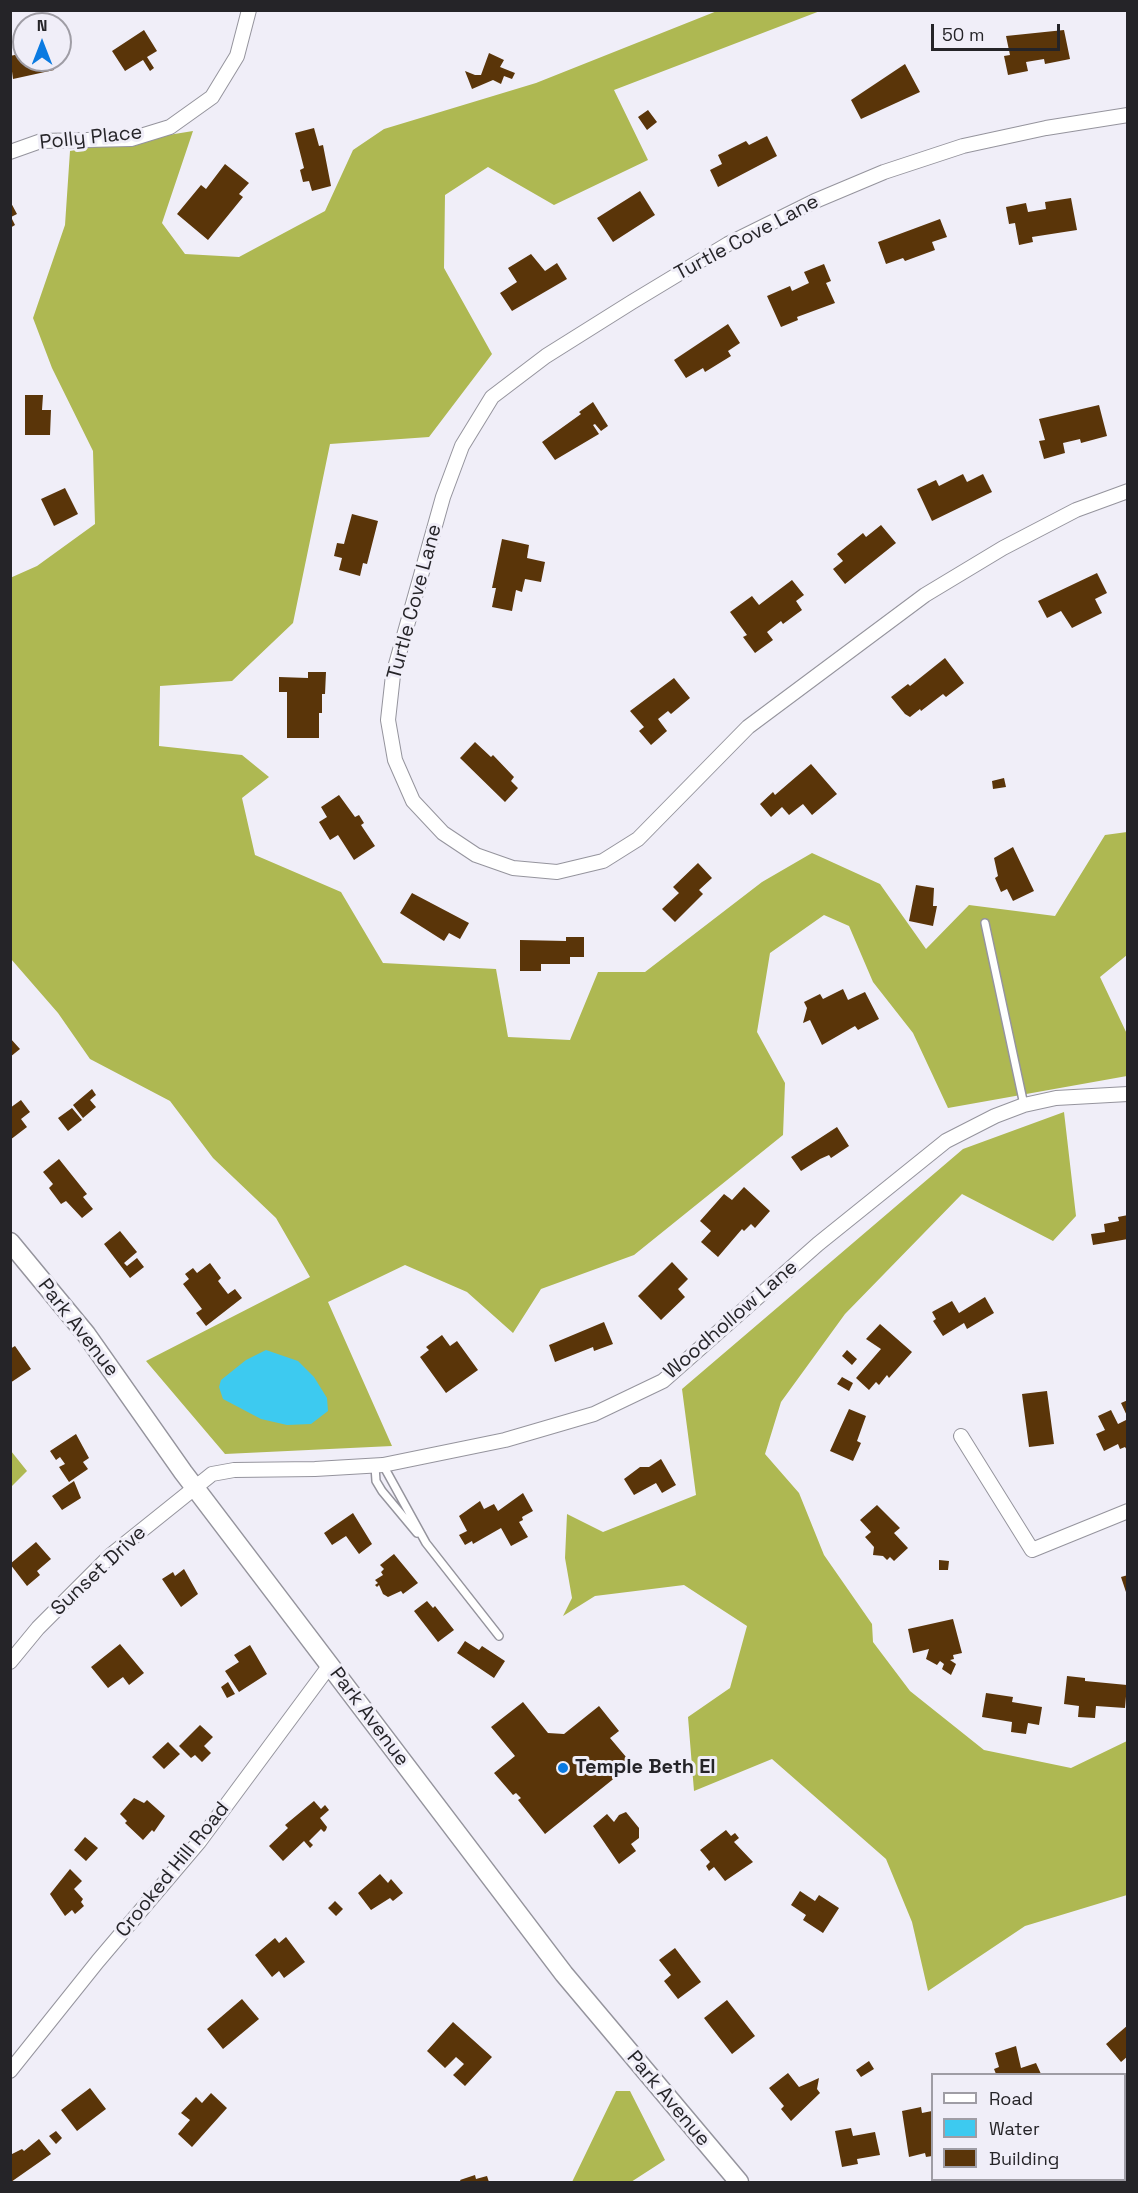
<!DOCTYPE html>
<html>
<head>
<meta charset="utf-8">
<style>
  body { margin:0 }
  #map { position:relative; width:1138px; height:2193px; overflow:hidden; background:#f0eef8; font-family:"Space Grotesk",sans-serif }
  canvas { display:block }
  .frame { position:absolute; inset:0; border:12px solid #252428; pointer-events:none }
  .legend { position:absolute; left:931px; top:2073px; width:195px; height:108px; box-sizing:border-box; background:#f0eef8; border:2px solid #9f9da5; margin:0; padding:8px 10px; list-style:none; font-size:18px; color:#252428 }
  .legend li { display:flex; align-items:center; gap:12px; height:30px }
  .legend b { width:30px; border:2px solid #9f9da5 }
  .north { position:absolute; left:12px; top:12px; width:60px; height:60px; box-sizing:border-box; background:#f0eef8; border:2px solid #9f9da5; border-radius:50%; rotate:0deg; font-size:16px; font-weight:700; line-height:24px; text-align:center; color:#252428 }
  .north::after { content:''; display:block; margin:auto; width:21px; height:27px; background:#0a7ae1; clip-path:polygon(50% 0,100% 100%,50% 72%,0 100%) }
  .scale { position:absolute; left:931px; top:24px; width:129px; height:27px; box-sizing:border-box; border:3px solid #252428; border-top:0; padding-left:8px; font-size:18px; line-height:21px; white-space:nowrap; color:#252428; -webkit-text-stroke:4px #f0eef8; paint-order:stroke }
</style>
</head>
<body>
<div id="map">
<canvas width="1138" height="2193"></canvas>
<div class="frame"></div>
<ul class="legend">
<li><b style="height:8px;background:#fff"></b>Road</li>
<li><b style="height:16px;background:#3dcaf0"></b>Water</li>
<li><b style="height:16px;background:#5a3509"></b>Building</li>
</ul>
<div class="north">N</div>
<div class="scale">50 m</div>
</div>
<script>
const c = document.querySelector('canvas').getContext('2d');
c.lineJoin = 'round';
function fill(path, color) {
  c.fillStyle = color;
  c.fill(path, 'evenodd');
}
function toPath(rows) {
  const path = new Path2D();
  for (const r of rows) {
    path.moveTo(r[0], r[1]);
    for (let i = 2; i < r.length; i += 2) path.lineTo(r[i], r[i + 1]);
  }
  return path;
}
function stroke(path, color, width, dash) {
  c.strokeStyle = color;
  c.lineWidth = width;
  c.lineCap = dash ? 'butt' : 'round';
  c.setLineDash(dash || []);
  c.stroke(path);
}
function drawText(font, color, halo, rows, align = 'center') {
  c.font = font + ' "Space Grotesk",sans-serif';
  c.lineWidth = 6;
  c.setLineDash([]);
  c.textBaseline = 'middle';
  c.strokeStyle = halo;
  c.fillStyle = color;
  for (const [text, x, y, turn = 0] of rows) {
    c.save();
    c.translate(x, y);
    c.rotate((+turn || 0) * Math.PI / 180);
    c.textAlign = isNaN(turn) ? turn : align;
    if (halo) c.strokeText(text, 0, 0);
    c.fillText(text, 0, 0);
    c.restore();
  }
}
const forest = toPath([
  [717,11,820,11,614,90,648,160,554,205,488,167,445,195,444,268,492,354,429,437,330,444,293,623,232,681,160,686,159,746,242,755,269,777,242,798,255,855,341,892,383,963,496,969,508,1037,570,1040,598,972,645,972,762,882,812,853,880,884,926,949,969,905,1055,916,1105,835,1127,832,1127,955,1100,977,1127,1034,1127,1076,948,1108,913,1033,873,982,849,926,824,915,770,953,757,1032,785,1083,783,1135,634,1255,541,1289,513,1333,467,1292,405,1265,328,1302,392,1446,225,1454,146,1361,310,1277,276,1218,213,1158,170,1101,90,1059,58,1013,11,959,10,578,37,566,95,524,93,451,52,368,33,318,65,225,70,151,193,131,162,223,185,254,239,257,325,211,353,150,384,129,536,83],
  [1064,1112,1076,1216,1053,1241,962,1194,845,1314,781,1402,765,1454,799,1493,824,1555,872,1624,873,1642,910,1691,984,1750,1071,1768,1127,1741,1127,1895,1025,1926,928,1991,912,1922,886,1859,772,1759,694,1791,688,1717,730,1688,747,1626,684,1585,595,1596,563,1616,572,1598,565,1558,567,1514,603,1532,696,1495,682,1389,963,1149],
  [11,1451,27,1471,11,1487,10,1487],
  [616,2091,630,2091,665,2160,631,2182,572,2182]
]);
const water = toPath([
  [266,1350,298,1361,314,1377,327,1398,328,1411,311,1424,287,1425,261,1419,223,1399,219,1387,221,1380,246,1360]
]);
const building = toPath([
  [144,30,157,51,147,57,154,68,150,71,143,60,125,71,112,51],
  [1064,30,1070,59,1045,64,1044,59,1026,62,1028,71,1008,75,1004,56,1010,55,1006,36],
  [24,53,24,60,52,60,54,70,13,79,10,56],
  [489,53,504,60,500,67,515,73,512,79,504,76,501,84,493,80,472,89,465,71,475,75,481,75],
  [905,64,920,92,861,119,851,100],
  [648,110,657,122,647,130,638,117],
  [314,128,319,146,323,145,331,186,312,191,309,181,303,182,300,170,304,168,295,133],
  [767,136,777,156,718,187,710,170,722,164,718,155,746,141,749,145],
  [225,164,249,183,239,194,243,197,208,240,177,214,201,185,206,189],
  [640,191,655,215,613,242,597,218],
  [1071,198,1077,230,1032,237,1033,242,1019,245,1015,223,1009,224,1006,207,1026,203,1028,212,1046,209,1045,202],
  [10,201,17,214,11,217,15,225,10,228],
  [940,219,947,237,932,242,935,250,905,261,903,258,886,264,878,242],
  [531,254,545,271,557,263,567,279,512,311,500,293,517,282,508,268],
  [824,264,831,281,826,283,835,303,797,317,798,320,781,327,767,296,790,286,792,291,809,283,804,272],
  [728,324,740,343,728,351,731,356,705,372,703,368,686,378,674,360],
  [25,395,43,395,42,410,51,410,50,435,25,435],
  [593,402,608,426,601,431,595,424,593,425,599,434,555,460,542,442,581,414,579,412],
  [1099,405,1107,436,1081,443,1080,439,1063,443,1065,453,1044,459,1039,441,1045,440,1039,419],
  [963,474,967,482,983,474,992,492,932,521,917,489,936,480,939,486],
  [65,488,78,514,54,526,41,499],
  [352,514,378,521,367,564,363,563,360,576,339,570,342,558,334,556,337,543,344,544],
  [881,525,896,543,845,584,833,569,843,561,837,554,863,533,866,537],
  [502,539,529,545,527,558,545,562,541,582,525,579,522,592,516,590,512,611,492,607,496,588,492,588],
  [1097,573,1107,593,1095,599,1102,613,1072,628,1061,611,1047,618,1038,601],
  [792,580,804,595,796,601,802,610,783,624,781,621,767,632,773,640,755,653,743,637,747,635,730,612,752,596,759,605],
  [945,658,964,683,946,697,943,694,921,711,920,709,910,717,905,714,891,697,908,684,910,686],
  [308,672,326,672,325,694,322,694,322,713,319,713,319,738,287,738,287,692,279,692,279,677,308,678],
  [674,678,690,698,671,714,668,711,658,719,667,731,651,745,639,731,644,727,630,711],
  [475,742,491,757,493,755,514,777,511,781,518,788,505,802,460,758],
  [811,764,837,794,812,815,803,804,789,815,782,807,771,817,760,804,773,792,775,795],
  [1004,778,1006,787,993,789,992,781],
  [339,795,355,817,359,815,364,823,361,825,375,846,354,860,338,835,330,840,319,822,327,817,321,807],
  [1013,847,1034,891,1013,901,1007,889,1001,892,995,878,998,876,994,858],
  [698,863,712,878,699,890,703,894,675,922,662,909,679,893,673,887],
  [916,885,934,888,933,906,937,906,933,926,909,921],
  [412,893,469,923,460,939,449,933,444,941,400,913],
  [566,937,584,937,584,957,570,957,570,964,541,964,541,971,520,971,520,940,566,941],
  [843,989,848,1000,865,992,879,1019,858,1030,855,1026,822,1045,810,1020,803,1023,807,1008,804,1002,820,994,823,999],
  [10,1038,20,1049,10,1057],
  [92,1089,96,1095,90,1100,96,1107,83,1118,73,1105],
  [21,1100,30,1112,21,1119,27,1127,10,1140,10,1108],
  [72,1108,82,1120,68,1131,58,1118],
  [837,1127,849,1146,831,1158,829,1155,820,1159,801,1171,791,1157],
  [59,1159,87,1194,83,1197,93,1209,82,1218,66,1201,61,1204,49,1188,53,1184,43,1172],
  [744,1187,770,1211,755,1228,751,1224,744,1231,742,1229,718,1257,701,1242,711,1231,700,1221,724,1194,732,1200],
  [1128,1215,1128,1239,1093,1245,1091,1234,1105,1232,1104,1224,1119,1221,1118,1217],
  [120,1231,137,1252,124,1263,127,1266,137,1258,144,1267,130,1278,104,1244],
  [672,1262,688,1279,678,1289,685,1297,661,1320,638,1296],
  [210,1263,221,1278,218,1281,228,1294,235,1289,242,1298,206,1326,196,1313,202,1309,183,1284,189,1279,185,1274,193,1268,197,1273],
  [985,1297,994,1313,967,1329,964,1323,943,1336,933,1321,936,1319,932,1312,952,1301,959,1313],
  [604,1322,613,1344,594,1351,593,1347,555,1362,549,1345],
  [880,1324,912,1352,889,1378,887,1375,879,1385,876,1382,869,1390,856,1378,881,1349,866,1339],
  [442,1335,450,1346,457,1341,478,1370,446,1393,420,1357,429,1350,426,1347],
  [15,1346,31,1369,10,1383,10,1349],
  [847,1350,857,1359,852,1365,842,1356],
  [842,1377,853,1383,849,1391,837,1384],
  [1047,1391,1054,1444,1029,1447,1022,1394],
  [1128,1400,1128,1418,1121,1403],
  [849,1409,866,1416,857,1441,861,1443,853,1461,830,1451],
  [1111,1410,1118,1424,1128,1419,1128,1452,1125,1447,1120,1449,1118,1444,1104,1451,1096,1434,1105,1430,1098,1416],
  [76,1434,89,1458,83,1462,88,1469,69,1482,59,1467,65,1464,60,1457,56,1460,50,1451],
  [661,1459,676,1485,662,1493,656,1483,634,1495,624,1479,640,1467,649,1467],
  [74,1481,81,1498,62,1510,52,1496],
  [523,1493,533,1511,522,1517,523,1520,519,1522,528,1537,511,1546,501,1528,473,1544,472,1541,465,1545,459,1535,467,1531,459,1516,480,1501,484,1509,494,1504,498,1511],
  [877,1505,900,1528,894,1533,908,1548,894,1561,890,1557,887,1560,883,1556,873,1555,874,1547,865,1537,871,1532,860,1520],
  [353,1513,372,1544,359,1554,346,1536,332,1545,324,1533],
  [36,1542,51,1559,37,1571,40,1575,27,1586,10,1564],
  [394,1554,418,1583,403,1594,401,1591,388,1597,383,1594,379,1585,377,1587,375,1585,378,1583,375,1580,383,1575,381,1572,384,1569,380,1565],
  [939,1560,949,1561,948,1570,939,1570],
  [184,1569,198,1594,181,1607,162,1579,173,1572,175,1576],
  [1128,1575,1128,1595,1127,1595,1121,1577],
  [427,1601,433,1608,435,1606,454,1630,438,1642,414,1611],
  [953,1619,962,1653,953,1655,954,1659,950,1660,956,1664,951,1675,942,1669,944,1664,940,1661,937,1665,926,1659,929,1649,913,1653,908,1629],
  [465,1641,479,1650,482,1646,505,1661,494,1678,457,1653],
  [120,1644,144,1673,129,1685,123,1677,108,1688,91,1667],
  [250,1645,267,1674,239,1692,225,1671,239,1662,234,1655],
  [1067,1676,1085,1678,1085,1681,1127,1685,1125,1708,1096,1706,1095,1718,1078,1717,1079,1706,1064,1704],
  [228,1682,235,1694,227,1698,221,1687],
  [986,1693,1013,1697,1012,1702,1042,1707,1039,1725,1028,1723,1026,1734,1011,1732,1012,1722,982,1717],
  [523,1702,548,1733,564,1734,599,1706,619,1731,610,1738,632,1764,545,1834,518,1800,521,1798,516,1793,513,1795,494,1773,515,1756,491,1727],
  [200,1725,213,1737,204,1746,211,1753,202,1762,195,1755,191,1758,179,1746],
  [168,1742,180,1754,164,1769,152,1757],
  [134,1798,144,1803,147,1800,165,1816,154,1832,152,1830,143,1840,125,1823,127,1821,120,1814],
  [314,1801,321,1809,325,1805,329,1810,320,1818,327,1827,326,1830,324,1832,321,1829,309,1841,313,1845,310,1848,304,1841,283,1861,269,1846,288,1828,285,1825],
  [626,1812,639,1828,639,1838,631,1844,636,1851,619,1864,593,1826,607,1814,614,1822,619,1815],
  [726,1830,731,1836,735,1833,739,1838,734,1842,753,1862,725,1881,714,1867,709,1871,706,1866,710,1862,700,1850],
  [85,1837,98,1848,86,1861,74,1850],
  [70,1869,82,1881,74,1889,83,1899,81,1902,84,1906,75,1914,72,1910,65,1916,50,1894],
  [380,1874,388,1883,391,1879,403,1893,393,1901,390,1898,371,1910,358,1893],
  [800,1891,815,1901,819,1895,839,1908,823,1933,803,1920,806,1915,791,1905],
  [335,1901,343,1909,336,1916,328,1908],
  [286,1937,305,1962,284,1978,279,1971,272,1977,255,1955,275,1938,279,1943],
  [675,1948,701,1982,678,1999,664,1981,671,1975,659,1960],
  [242,1999,259,2019,223,2049,207,2029],
  [727,2000,755,2036,732,2054,704,2018],
  [453,2022,492,2057,465,2086,453,2075,464,2064,456,2057,445,2068,427,2051],
  [1128,2025,1128,2056,1121,2062,1106,2044],
  [1016,2046,1021,2068,1036,2063,1041,2074,996,2074,994,2069,999,2067,995,2053],
  [869,2061,874,2069,861,2077,856,2070],
  [788,2073,799,2087,819,2078,817,2089,820,2093,791,2121,781,2109,784,2106,769,2088],
  [90,2088,106,2109,77,2131,61,2110],
  [211,2093,227,2108,192,2147,178,2134,190,2120,181,2113,196,2097,202,2103],
  [921,2107,922,2113,932,2111,932,2156,926,2157,925,2153,909,2157,902,2111],
  [851,2128,853,2136,875,2132,880,2155,857,2159,858,2164,842,2167,835,2131],
  [56,2131,62,2138,56,2144,49,2136],
  [39,2139,51,2154,11,2182,10,2155,22,2149,24,2151],
  [475,2175,476,2179,487,2176,489,2182,461,2182,460,2180]
]);
const service = toPath([
  [985,923,1024,1105],
  [383,1465,426,1543,499,1636],
  [375,1466,376,1481,382,1491,417,1533]
]);
const minor = toPath([
  [1128,115,1046,128,963,146,884,172,815,201,728,244,632,302,546,356,492,397,462,446,443,497,393,675,388,720,395,760,413,801,443,833,476,855,513,868,557,872,603,861,638,839,748,727,925,595,1003,548,1076,510,1128,491],
  [10,152,41,141,131,139,170,127,212,97,237,56,249,10],
  [961,1436,1032,1550,1128,1511],
  [10,1662,38,1628,111,1555,212,1474,234,1470,315,1469,383,1465,505,1440,594,1414,663,1381,818,1244,946,1141,995,1116,1024,1105,1056,1098,1128,1094],
  [10,2071,98,1961,199,1842,330,1665],
  [1124,2144,1128,2143],
  [956,2182,969,2180]
]);
const secondary = toPath([
  [10,1242,86,1334,183,1472,564,1974,739,2182]
]);
const markers = [
  [563,1768,6,"#0a7ae1"]
];
const streetNames = [
  ["Polly Place",91,138,-6],
  ["Turtle Cove Lane",747,238,-28],
  ["Turtle Cove Lane",415,602,-75],
  ["Woodhollow Lane",731,1320,-41],
  ["Park Avenue",78,1328,52],
  ["Sunset Drive",99,1571,-43],
  ["Park Avenue",369,1717,53],
  ["Crooked Hill Road",173,1870,-51],
  ["Park Avenue",668,2099,50]
];
const poiNames = [
  ["Temple Beth El",575,1768]
];
fill(forest, '#aeb852');
fill(water, '#3dcaf0');
fill(building, '#5a3509');
stroke(service, '#95949d', 10);
stroke(minor, '#95949d', 16);
stroke(secondary, '#95949d', 21);
stroke(service, '#fff', 7);
stroke(minor, '#fff', 14);
stroke(secondary, '#fff', 18);
for (const [x, y, r, color] of markers) {
  const dot = new Path2D();
  dot.arc(x, y, r, 0, 2 * Math.PI);
  c.fillStyle = color;
  c.fill(dot);
  stroke(dot, '#f0eef8', 2);
}
drawText('20px', '#252428', '#f0eef8', streetNames);
drawText('bold 20px', '#252428', '#f0eef8', poiNames, 'left');
</script>
</body>
</html>
